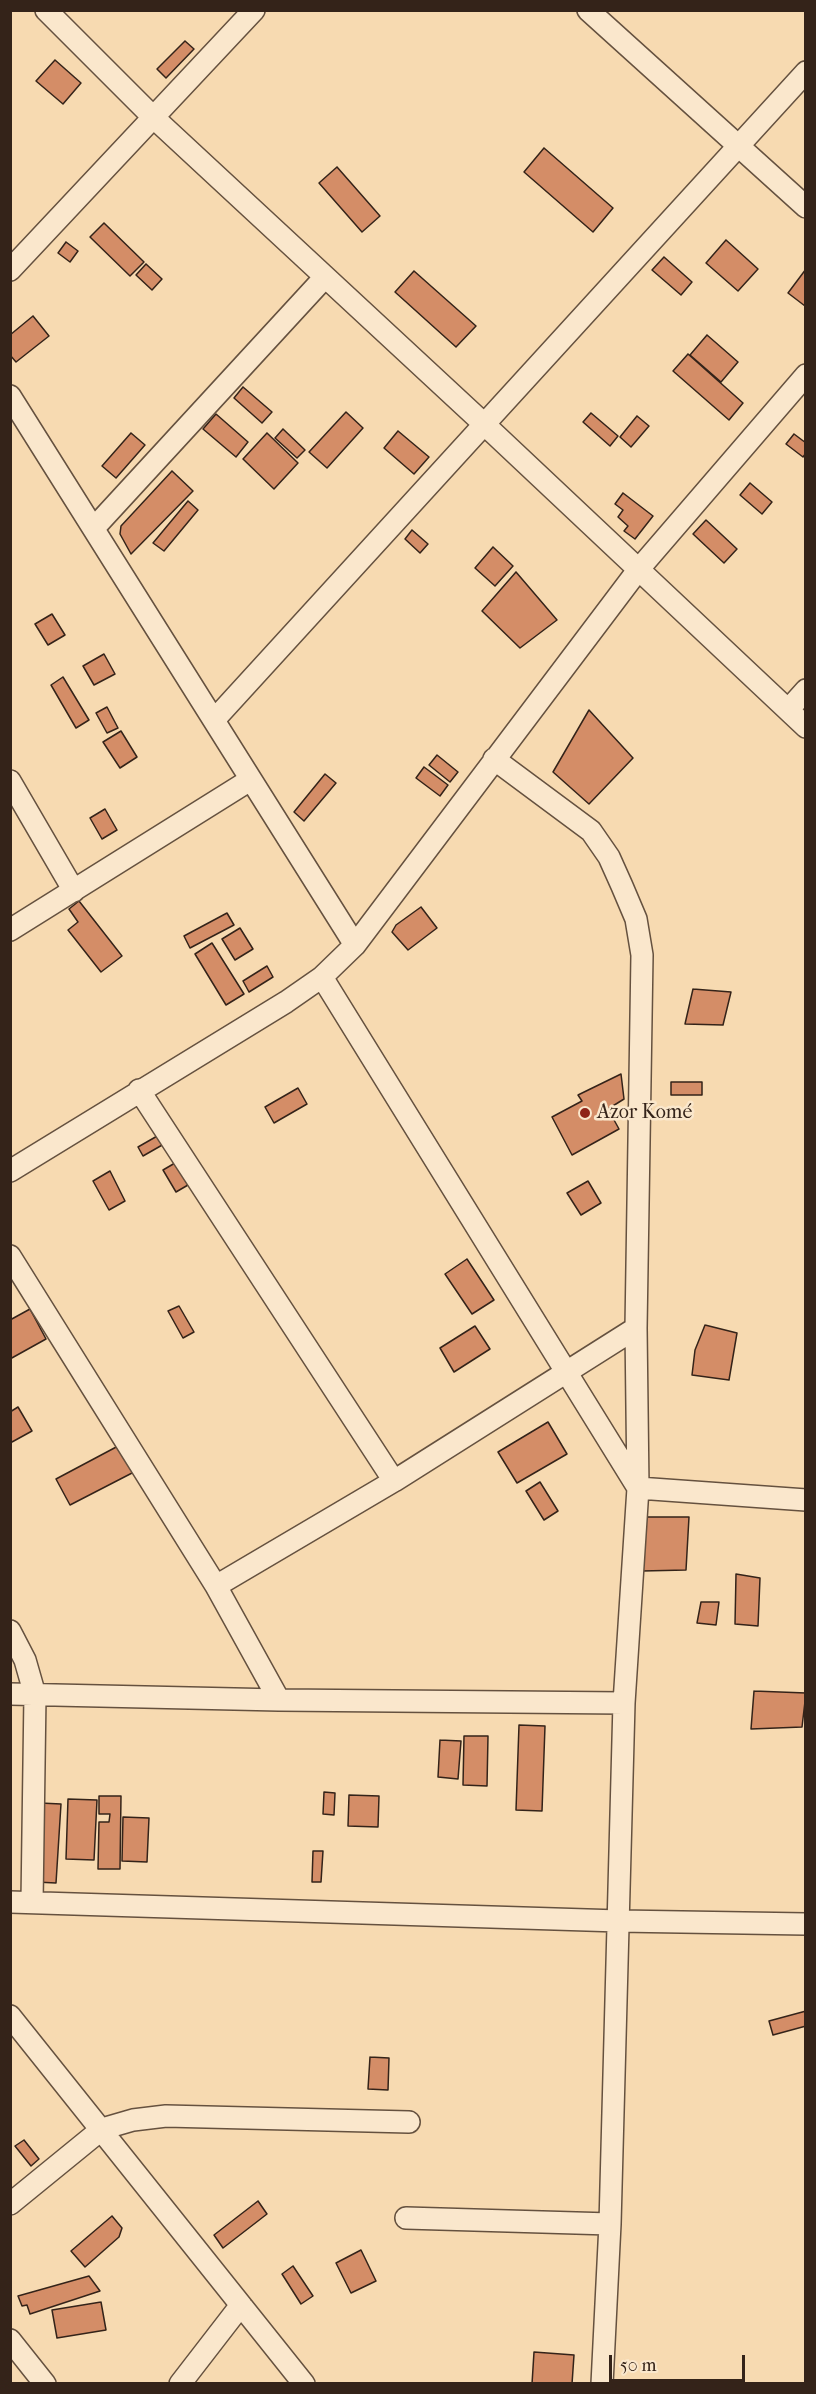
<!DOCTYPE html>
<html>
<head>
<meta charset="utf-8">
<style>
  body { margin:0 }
  #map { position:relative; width:816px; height:2394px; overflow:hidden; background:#f7dab1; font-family:"IM FELL French Canon",serif }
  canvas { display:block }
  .frame { position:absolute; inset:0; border:12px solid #342319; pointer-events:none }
  .scale { position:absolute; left:609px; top:2355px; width:136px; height:27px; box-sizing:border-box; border:3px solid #342319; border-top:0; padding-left:8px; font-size:18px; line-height:21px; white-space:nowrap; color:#342319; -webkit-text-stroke:4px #fae7cc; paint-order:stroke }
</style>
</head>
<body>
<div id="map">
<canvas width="816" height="2394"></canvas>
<div class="frame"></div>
<div class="scale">50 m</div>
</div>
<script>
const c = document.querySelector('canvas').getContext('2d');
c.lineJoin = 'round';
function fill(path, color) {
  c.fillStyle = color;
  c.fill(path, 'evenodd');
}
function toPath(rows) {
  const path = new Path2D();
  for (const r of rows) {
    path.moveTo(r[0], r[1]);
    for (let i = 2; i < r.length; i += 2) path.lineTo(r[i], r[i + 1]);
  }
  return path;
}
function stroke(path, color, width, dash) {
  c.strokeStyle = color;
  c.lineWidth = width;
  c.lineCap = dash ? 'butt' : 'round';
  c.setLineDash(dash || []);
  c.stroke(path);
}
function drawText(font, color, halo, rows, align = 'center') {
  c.font = font + ' "IM FELL French Canon",serif';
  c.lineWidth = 5;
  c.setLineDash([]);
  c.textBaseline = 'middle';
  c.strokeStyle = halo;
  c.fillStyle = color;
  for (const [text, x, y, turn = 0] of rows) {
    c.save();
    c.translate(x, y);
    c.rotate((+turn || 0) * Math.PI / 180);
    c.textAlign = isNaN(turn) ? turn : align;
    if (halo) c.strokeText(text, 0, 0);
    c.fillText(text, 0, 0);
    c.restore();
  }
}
const building = toPath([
  [185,41,194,49,166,78,157,69,185,41],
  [55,60,81,83,63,104,36,81,55,60],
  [544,148,613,208,593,232,524,172,544,148],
  [337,167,380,216,362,232,319,183,337,167],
  [104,223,144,262,130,276,90,237,104,223],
  [726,240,758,269,738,291,706,263,726,240],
  [66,242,78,251,70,262,58,253,66,242],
  [664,257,692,282,681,295,652,270,664,257],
  [146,264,162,279,152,290,136,275,146,264],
  [806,269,806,305,805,306,788,293,806,269],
  [414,271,476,326,456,347,395,292,414,271],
  [33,316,49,336,16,362,10,355,10,335,33,316],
  [707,335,738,362,721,382,690,355,707,335],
  [688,354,743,403,729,420,673,371,688,354],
  [243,387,272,412,262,423,234,398,243,387],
  [346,412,363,428,327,468,309,452,346,412],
  [591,413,618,436,610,446,583,422,591,413],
  [216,414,248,442,236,457,203,429,216,414],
  [637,416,649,426,631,447,620,437,637,416],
  [283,429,305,450,297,458,275,438,283,429],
  [398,431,429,457,414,474,384,448,398,431],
  [131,433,145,445,116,478,102,466,131,433],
  [267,433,298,463,274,489,243,459,267,433],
  [794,434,806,443,806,453,803,457,786,444,794,434],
  [172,471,193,491,131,554,120,534,121,526,172,471],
  [750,483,772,502,762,514,740,495,750,483],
  [623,493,653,516,635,539,624,531,628,526,618,517,623,510,615,504,623,493],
  [188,501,198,510,164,551,153,543,188,501],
  [706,520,737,549,724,563,693,534,706,520],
  [412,530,428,544,420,553,405,539,412,530],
  [493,547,513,566,495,586,475,568,493,547],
  [516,572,557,620,520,648,482,611,516,572],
  [52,614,65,635,48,645,35,624,52,614],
  [104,654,115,674,94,685,83,666,104,654],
  [63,677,89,720,76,728,51,685,63,677],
  [107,707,118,728,107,733,96,713,107,707],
  [589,710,633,758,589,804,553,772,589,710],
  [121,731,137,757,120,768,103,742,121,731],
  [437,755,458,772,450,782,429,765,437,755],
  [424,767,448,785,440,796,416,778,424,767],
  [325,774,336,783,304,821,294,812,325,774],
  [105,809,117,830,102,839,90,818,105,809],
  [79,901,122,956,101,972,68,930,78,922,69,909,79,901],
  [421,907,437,928,408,950,392,932,396,925,421,907],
  [227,913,234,925,190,948,184,936,227,913],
  [240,928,253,949,235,960,222,939,240,928],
  [212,943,244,994,226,1005,195,954,212,943],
  [267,966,273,977,249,992,243,981,267,966],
  [693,989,731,992,723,1025,685,1024,693,989],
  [621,1074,624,1099,608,1109,619,1129,572,1155,552,1117,582,1101,578,1095,621,1074],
  [671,1082,702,1082,702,1095,671,1095,671,1082],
  [298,1088,307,1104,274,1123,265,1107,298,1088],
  [159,1135,164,1144,143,1156,138,1147,159,1135],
  [175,1163,188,1185,176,1192,163,1170,175,1163],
  [110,1171,125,1201,109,1210,93,1181,110,1171],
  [588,1181,601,1203,581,1215,567,1193,588,1181],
  [467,1259,494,1300,472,1314,445,1274,467,1259],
  [179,1306,194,1332,183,1338,168,1311,179,1306],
  [30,1309,46,1339,10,1359,10,1320,30,1309],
  [705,1325,737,1333,729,1380,692,1375,695,1350,705,1325],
  [475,1326,490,1349,454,1372,440,1348,475,1326],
  [18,1407,32,1431,12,1442,10,1438,10,1412,18,1407],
  [548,1422,567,1454,517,1483,498,1452,548,1422],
  [120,1445,134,1472,70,1505,56,1479,120,1445],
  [540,1482,558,1511,544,1520,526,1491,540,1482],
  [646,1517,689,1517,686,1570,642,1571,646,1517],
  [736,1574,760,1578,758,1626,735,1624,736,1574],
  [701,1602,719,1602,716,1625,697,1623,701,1602],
  [754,1691,806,1693,802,1727,751,1729,754,1691],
  [519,1725,545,1726,542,1811,516,1810,519,1725],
  [464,1736,488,1736,487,1786,463,1785,464,1736],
  [440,1740,461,1741,458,1779,438,1777,440,1740],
  [324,1792,335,1793,334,1815,323,1814,324,1792],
  [349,1795,379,1796,378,1827,348,1826,349,1795],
  [99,1796,121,1796,120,1869,98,1869,99,1822,109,1822,110,1814,99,1814,99,1796],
  [68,1799,97,1800,94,1860,66,1859,68,1799],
  [40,1803,61,1804,56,1883,36,1882,40,1803],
  [123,1817,149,1818,147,1862,122,1861,123,1817],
  [313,1851,323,1851,321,1882,312,1882,313,1851],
  [806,2011,806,2026,773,2035,769,2021,806,2011],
  [370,2057,389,2058,388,2090,368,2089,370,2057],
  [24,2140,39,2159,31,2166,15,2146,24,2140],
  [258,2201,267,2214,223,2248,214,2235,258,2201],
  [112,2216,122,2228,119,2237,85,2267,71,2251,112,2216],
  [361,2250,376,2281,351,2293,336,2263,361,2250],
  [293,2266,313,2296,301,2304,282,2274,293,2266],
  [89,2276,100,2291,30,2314,27,2305,22,2306,18,2296,89,2276],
  [101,2302,106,2330,57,2338,52,2310,101,2302],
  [534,2352,574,2355,572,2384,532,2384,534,2352]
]);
const minor = toPath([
  [46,10,153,117,484,424,806,727],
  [588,10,806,207],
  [10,270,254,10],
  [10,396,355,945],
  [94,528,325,277],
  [788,710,806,690],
  [215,719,806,72],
  [494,759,591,831,609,857,622,886,636,919,642,955,636,1328,638,1488,624,1703,610,2224,602,2384],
  [10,781,74,891],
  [10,930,250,780],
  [322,977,638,1488,806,1500],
  [139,1090,394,1481],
  [10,1171,286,1002,322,977,355,945,638,570,806,375],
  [10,1256,216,1586,279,1700],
  [216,1586,394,1481,636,1328],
  [10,1631,25,1660,35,1695,32,1902],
  [10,1694,279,1700,624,1703],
  [10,1902,619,1921,806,1924],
  [10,2016,304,2384],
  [10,2204,102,2129,133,2120,166,2116,409,2122],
  [406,2218,610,2224],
  [10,2340,45,2384],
  [180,2384,241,2305]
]);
const markers = [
  [585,1113,6,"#8f2418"]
];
const poiNames = [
  ["Azor Komé",597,1113]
];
fill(building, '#d48d67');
stroke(building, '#342319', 1.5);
stroke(minor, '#65513f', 24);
stroke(minor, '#fae7cc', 21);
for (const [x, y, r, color] of markers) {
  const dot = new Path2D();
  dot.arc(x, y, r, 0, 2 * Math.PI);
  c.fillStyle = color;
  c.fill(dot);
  stroke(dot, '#fae7cc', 2);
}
drawText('20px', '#342319', '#fae7cc', poiNames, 'left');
</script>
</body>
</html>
